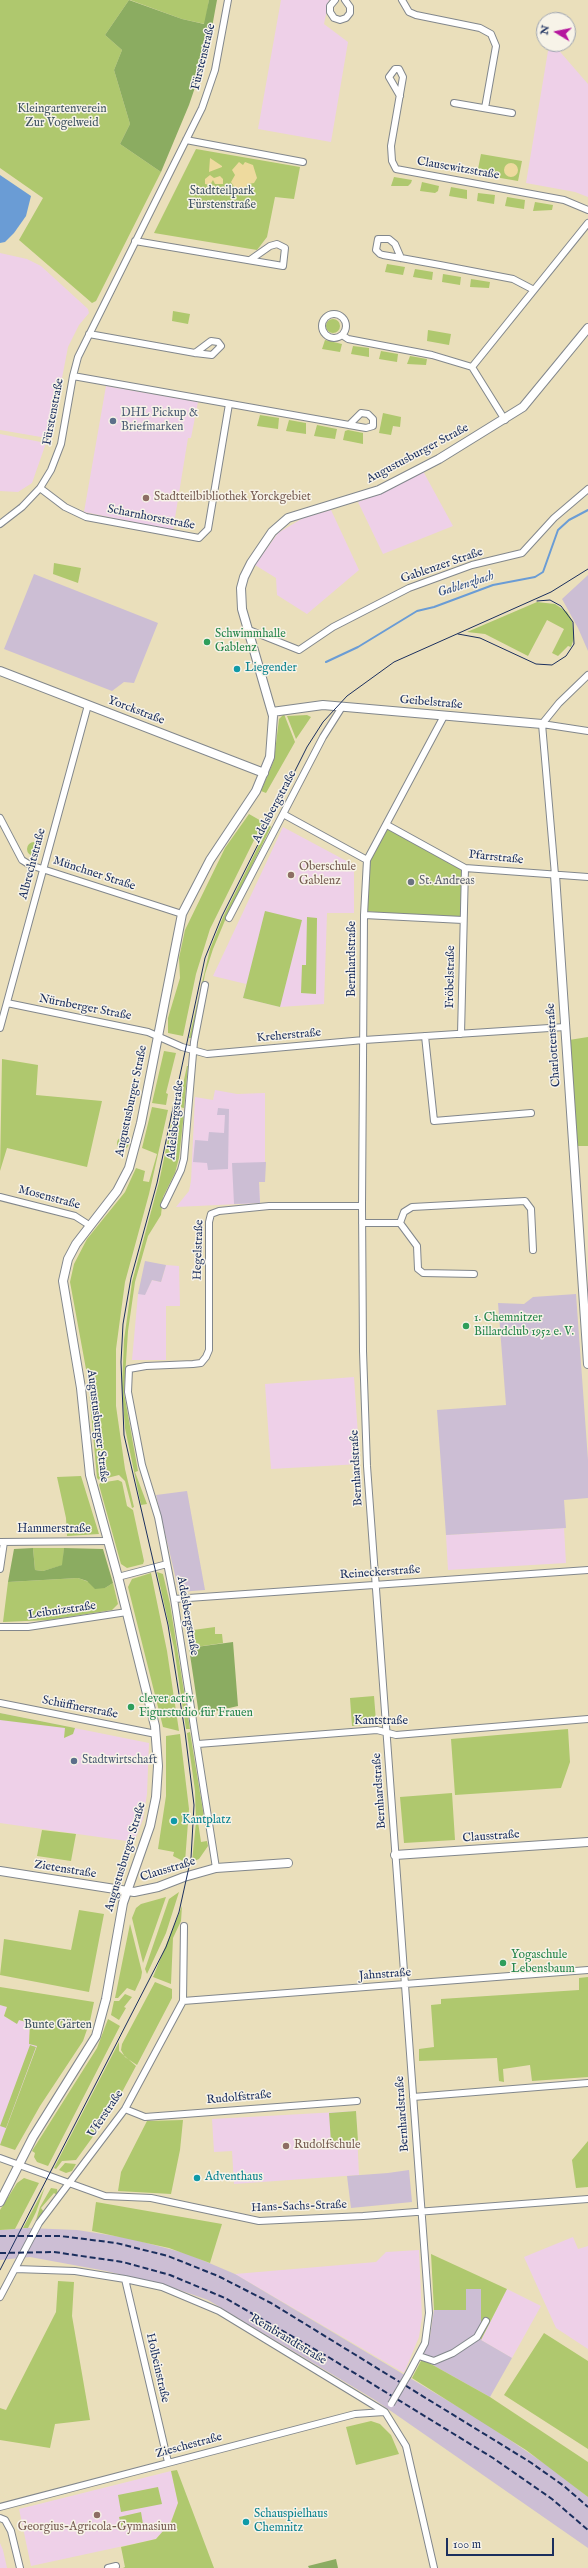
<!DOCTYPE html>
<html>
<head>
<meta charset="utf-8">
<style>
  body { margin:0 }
  #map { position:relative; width:588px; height:2568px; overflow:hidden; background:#eadfbb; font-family:"IM FELL English",serif }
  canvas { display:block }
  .north { position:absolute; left:536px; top:12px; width:40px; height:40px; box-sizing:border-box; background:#f7f3e8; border:1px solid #9fa5b1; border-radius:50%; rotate:280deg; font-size:11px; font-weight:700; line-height:16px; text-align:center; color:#1b2f5e }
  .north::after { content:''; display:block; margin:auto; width:14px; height:18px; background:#b5179e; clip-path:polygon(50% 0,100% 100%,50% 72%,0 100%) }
  .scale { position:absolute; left:446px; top:2538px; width:108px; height:18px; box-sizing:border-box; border:2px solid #1b2f5e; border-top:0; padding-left:5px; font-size:12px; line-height:14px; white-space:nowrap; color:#1b2f5e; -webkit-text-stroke:3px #f7f3e8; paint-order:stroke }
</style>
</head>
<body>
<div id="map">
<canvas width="588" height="2568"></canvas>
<div class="north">N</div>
<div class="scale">100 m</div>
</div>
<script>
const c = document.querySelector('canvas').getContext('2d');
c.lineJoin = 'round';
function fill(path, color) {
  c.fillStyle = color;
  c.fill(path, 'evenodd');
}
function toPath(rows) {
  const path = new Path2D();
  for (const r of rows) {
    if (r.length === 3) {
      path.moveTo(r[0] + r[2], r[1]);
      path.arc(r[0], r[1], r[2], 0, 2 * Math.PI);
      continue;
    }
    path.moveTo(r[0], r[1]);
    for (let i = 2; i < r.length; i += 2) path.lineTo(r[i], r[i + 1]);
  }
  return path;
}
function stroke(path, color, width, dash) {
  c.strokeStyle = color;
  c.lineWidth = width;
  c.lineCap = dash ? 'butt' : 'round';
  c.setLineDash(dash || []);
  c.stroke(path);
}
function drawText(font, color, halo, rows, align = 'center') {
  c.font = font + ' "IM FELL English",serif';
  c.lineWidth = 3;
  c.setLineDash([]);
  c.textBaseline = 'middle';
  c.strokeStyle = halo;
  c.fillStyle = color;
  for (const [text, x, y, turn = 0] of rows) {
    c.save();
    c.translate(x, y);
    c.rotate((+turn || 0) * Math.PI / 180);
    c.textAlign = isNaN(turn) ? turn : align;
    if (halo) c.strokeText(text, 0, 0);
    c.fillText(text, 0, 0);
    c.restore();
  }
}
const built = toPath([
  [281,0,329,0,324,24,348,42,331,142,258,129],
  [555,46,588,84,588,197,575,192,526,183,548,51],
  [0,253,27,259,41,266,88,309,89,313,79,325,68,347,52,430,47,438,0,430],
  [106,386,198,402,191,438,188,438,173,530,84,512],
  [0,434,46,443,32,483,18,492,0,491],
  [423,471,453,526,383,554,358,502,384,492],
  [331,510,359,570,307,614,277,595,276,578,255,565,278,533,303,518],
  [283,827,354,865,354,913,327,913,324,1004,280,1007,243,998,246,984,213,976],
  [215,1090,237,1094,265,1093,265,1182,259,1182,260,1203,176,1207,189,1191,191,1181,195,1097,213,1100],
  [166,1265,179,1266,180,1306,166,1306,166,1360,132,1360,138,1294,145,1294,152,1280,161,1282],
  [354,1377,360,1464,271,1469,265,1384],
  [564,1528,566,1563,448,1570,446,1535],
  [0,1713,149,1743,147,1794,143,1819,134,1842,0,1823],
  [0,2005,7,2006,4,2016,17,2023,19,2020,30,2023,29,2043,37,2046,0,2145],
  [356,2111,359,2175,234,2184,232,2151,214,2152,212,2119],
  [573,2237,578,2249,588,2246,588,2349,556,2328,524,2257],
  [419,2250,422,2317,419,2337,404,2373,235,2274,376,2262,386,2252],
  [507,2289,541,2306,512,2358,481,2340],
  [171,2471,178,2503,171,2522,156,2539,31,2566,19,2509],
  [0,2543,3,2550,7,2568,0,2568]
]);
const industrial = toPath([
  [34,574,158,623,134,683,124,682,112,691,4,649],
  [588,575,588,651,578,628,562,599],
  [218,1108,229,1109,228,1169,208,1170,207,1163,193,1162,195,1140,208,1141,209,1132,224,1133,225,1115,217,1115],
  [266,1162,265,1182,259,1182,260,1203,234,1204,232,1163],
  [145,1261,166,1265,161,1282,152,1280,145,1295,138,1294],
  [576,1294,588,1460,588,1498,564,1500,566,1528,446,1535,437,1410,506,1405,498,1303,524,1304,533,1297],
  [187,1491,205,1590,179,1592,156,1495],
  [409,2170,412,2202,351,2208,347,2176,388,2173],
  [28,2228,77,2230,128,2238,188,2254,235,2274,482,2421,557,2472,588,2497,588,2548,375,2400,208,2300,168,2286,106,2271,30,2257,0,2260,0,2230],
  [466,2289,482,2289,481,2340,512,2358,490,2397,422,2359,430,2336,434,2310,465,2310]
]);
const green = toPath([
  [0,0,129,0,105,35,122,50,114,70,130,124,120,144,161,172,96,301,92,303,19,240,43,198,0,168],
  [130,0,209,0,205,24,182,19],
  [196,149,300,167,294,199,275,197,267,237,257,250,154,233],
  [481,154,522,161,518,181,477,174],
  [394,177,412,180,411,183,408,186,391,186],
  [422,182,439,186,438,191,435,193,420,191],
  [451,187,467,190,467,199,449,196],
  [478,193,495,195,494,204,477,201],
  [507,197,525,200,524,209,505,206],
  [535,202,553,205,552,210,533,211],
  [387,264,405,267,403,275,385,272],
  [415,269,433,272,432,280,413,277],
  [443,274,461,277,460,285,442,282],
  [471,279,490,282,489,288,470,287],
  [173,311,190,314,188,324,172,321],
  [333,326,7],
  [428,330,451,334,449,345,427,341],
  [325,340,342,344,340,352,322,349],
  [353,346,369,348,369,357,351,354],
  [381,351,398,354,397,362,379,359],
  [410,356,427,359,426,365,407,364],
  [383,413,401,417,400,427,393,426,391,435,379,433],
  [260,415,279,418,278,429,257,426],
  [289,420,306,423,306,434,286,431],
  [317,425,337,429,335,439,314,436],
  [348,430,363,433,363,444,343,440,345,431],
  [54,563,81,568,78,583,53,574],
  [537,602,555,604,567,612,572,620,574,638,571,647,568,646,558,656,552,653,564,629,547,620,528,656,485,634,467,632],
  [284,714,295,742,266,793,261,791,274,760,279,719],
  [307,715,311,717,296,739,287,716],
  [249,814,263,822,210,929,196,974,183,1036,168,1033,168,1018,180,978,179,958,185,930,225,848],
  [269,825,271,827,226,918,213,949,205,974,193,1038,189,1038,210,949,223,917],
  [387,825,465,868,463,920,365,911,367,860],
  [34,849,7],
  [265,911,302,920,280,1007,243,998],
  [307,917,317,918,316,994,301,993,302,965,306,965],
  [588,1037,588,1146,577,1146,569,1040],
  [164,1051,176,1053,166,1093,168,1094,166,1105,152,1103],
  [2,1059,38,1065,36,1095,102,1101,87,1167,7,1148,0,1171],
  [187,1066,188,1066,184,1108,178,1107],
  [152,1107,168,1110,149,1194,125,1282,116,1349,116,1406,125,1469,134,1507,132,1508,125,1481,119,1475,99,1480,97,1478,88,1380,70,1282,74,1264,87,1239,125,1192,136,1168,145,1171,143,1181,149,1182,157,1154,142,1148],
  [174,1111,184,1113,179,1158,175,1173,163,1197,161,1215,148,1236,135,1282,128,1331,124,1393,138,1471,135,1472,147,1504,141,1505,125,1428,122,1388,124,1340,132,1282,159,1182],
  [123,1143,6],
  [81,1476,99,1534,67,1536,66,1518,57,1477],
  [118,1480,122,1482,127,1506,133,1510,144,1561,143,1564,127,1568,121,1564,99,1485,100,1483],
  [33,1548,64,1548,63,1565,43,1571,35,1570],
  [157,1572,163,1574,170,1604,190,1729,186,1729,174,1648],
  [151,1573,167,1651,179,1731,163,1727,128,1587,132,1579],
  [78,1578,105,1588,113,1583,118,1604,112,1610,49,1620,3,1622,8,1582],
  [215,1627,215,1634,222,1634,223,1643,189,1648,186,1631],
  [374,1696,376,1721,374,1724,352,1726,350,1698],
  [0,1713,75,1728,73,1734,64,1738,65,1728,0,1720],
  [568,1729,570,1762,561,1788,455,1795,451,1739],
  [190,1732,204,1817,199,1818,198,1822,201,1842,207,1841,208,1846,199,1859,192,1862,196,1822,195,1791,187,1733],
  [180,1734,189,1809,185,1862,173,1856,174,1852,158,1849,166,1796,166,1736],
  [452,1793,455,1840,404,1843,400,1797],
  [42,1830,76,1834,71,1861,37,1856],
  [179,1892,166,1933,147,1974,145,1969,169,1899],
  [166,1897,143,1963,132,1918,136,1908,141,1904],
  [182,1906,181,1921,173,1938,171,1984,153,1977],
  [79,1910,104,1914,89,1992,0,1975,4,1939,71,1950],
  [130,1924,142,1972,141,1978,135,1991,127,1988,118,1998,115,1998],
  [588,1977,588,2077,532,2081,530,2065,503,2069,504,2082,499,2081,497,2058,419,2061,419,2049,434,2047,431,2005,441,2004,441,1999,579,1990,579,1978],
  [155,1982,172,1989,172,1998,137,2065,125,2057,121,2050,122,2044],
  [0,1987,94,2002,90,2021,83,2041,40,2106,15,2150,0,2145,37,2046,29,2044,30,2023,19,2020,17,2024,4,2016,7,2007,0,2005],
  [125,1994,132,1997,124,2007,126,2008,119,2020,111,2015,114,2001,119,2001],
  [108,2019,120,2026,48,2166,37,2162,34,2157,35,2153,32,2151,97,2048],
  [119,2042,119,2051,136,2066,113,2109,76,2160,62,2161,56,2169,54,2168],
  [30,2045,36,2047,6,2128,0,2126],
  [356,2111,358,2141,331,2142,329,2113],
  [183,2120,180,2150,171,2194,118,2191,121,2172,147,2121],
  [588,2141,588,2187,576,2188,572,2160],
  [65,2163,76,2164,72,2171,66,2173,59,2170],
  [24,2178,39,2183,15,2229,0,2230,0,2210,17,2183],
  [45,2187,36,2212,28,2228,23,2228],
  [51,2188,57,2189,58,2196,54,2193,41,2208,44,2212,36,2220,40,2207],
  [96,2202,222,2224,210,2263,169,2248,92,2231],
  [431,2254,507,2289,481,2340,481,2289,466,2289,466,2310,434,2310],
  [58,2281,74,2282,72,2316,90,2420,55,2424,50,2448,0,2440,0,2408,6,2410,56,2312],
  [544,2333,588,2361,588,2449,504,2395],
  [422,2359,490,2397,588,2462,588,2497,526,2450,412,2378],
  [371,2421,380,2424,391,2435,399,2454,356,2465,346,2427],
  [177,2470,214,2568,123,2568,125,2567,121,2547,156,2539,171,2522,178,2503,171,2471],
  [158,2487,162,2504,121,2512,118,2495],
  [141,2512,143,2524,122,2529,119,2517]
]);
const forest = toPath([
  [129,0,182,19,204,24,209,0,217,0,208,49,189,105,161,172,120,144,130,124,114,70,122,50,105,35],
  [33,1548,35,1570,43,1571,62,1565,64,1548,103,1549,113,1583,105,1588,95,1589,87,1581,78,1578,8,1582,14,1549],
  [233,1642,238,1706,199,1715,189,1648],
  [336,2559,338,2568,309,2568,308,2566]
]);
const sand = toPath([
  [210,158,222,166,222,167,209,172],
  [239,162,243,165,245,162,253,165,257,178,254,183,248,184,243,190,235,188,231,182,235,175,232,170],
  [511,170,7],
  [210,175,214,178,220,176,223,179,223,184,215,184,213,180,210,185,205,184,205,179]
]);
const water = toPath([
  [0,175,31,196,26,216,14,233,5,242,0,243]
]);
const stream = toPath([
  [326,662,358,647,417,611,434,607,493,585,535,577,543,572,558,530,569,520,588,510]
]);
const street = toPath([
  [335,0,330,6,330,12,334,18,340,20,346,18,350,13,350,7,345,0],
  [402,0,409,12,416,15,480,28,491,34,496,46,485,108],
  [400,96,389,77,395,69,399,69,403,77,391,146,392,161,396,169,564,200,588,210],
  [454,103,512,113],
  [186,140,303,162],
  [135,241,283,266,285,248,277,244,270,246,250,260],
  [401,258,395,244,389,239,378,239,376,250,380,254,383,255,401,258,440,265,513,279,534,290],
  [334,326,12],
  [89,334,195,353,212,355,221,346,218,342,211,341,195,353],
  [342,335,348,339,432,355,472,367,505,420],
  [472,367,588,223],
  [73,376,366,428,373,426,373,419,368,414,361,413,349,425],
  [40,488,65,507,86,517,199,538,208,529,229,404],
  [0,524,22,507,40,488,51,470,61,444,73,376,78,357,202,108,215,70,228,0],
  [249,630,299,650,333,627,409,588,472,565,522,553,554,518,588,489],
  [542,724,555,875],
  [542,724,559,703,588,675],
  [542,724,588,731],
  [283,814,367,860],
  [0,818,22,860,30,865,182,914],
  [387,825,465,868,588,877],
  [364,915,463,920],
  [229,918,323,737,342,707],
  [7,1003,148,1032,182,1047,207,1054,364,1040,565,1027],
  [0,1028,88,705],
  [461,1034,465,868],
  [425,1036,434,1121,531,1113],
  [0,1197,75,1216,89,1225],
  [164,1205,181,1170,184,1159,194,1042,205,985],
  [362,1223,400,1223,404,1212,412,1207,525,1201,531,1209,533,1250],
  [400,1223,417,1246,418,1269,423,1273,474,1274],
  [0,1542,108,1541],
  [0,1569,4,1542],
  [118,1577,167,1564],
  [174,1599,588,1570],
  [0,1627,28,1627,127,1612],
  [0,1703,156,1734],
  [198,1744,377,1730,396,1735,588,1719],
  [216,1868,174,1599,158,1517,142,1465,128,1392,129,1369,146,1366,193,1364,201,1363,206,1357,209,1350,209,1222,211,1214,219,1211,269,1206,362,1206],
  [183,2001,588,1970],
  [413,2097,588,2083],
  [125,2109,145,2117,357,2101],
  [0,2158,105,2196,151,2198,259,2221,363,2216,588,2199],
  [15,2269,75,2271,125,2279,162,2287,219,2311,385,2412,406,2446,434,2568],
  [125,2279,168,2462],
  [0,2297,39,2223,125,2109,183,2001,184,1926],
  [419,2356,434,2361,453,2353,477,2337,486,2321],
  [408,2375,425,2343,429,2313,367,1466,363,1351,362,1206,364,915,367,860,444,716],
  [0,2507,355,2414,384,2412],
  [0,2518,5,2520,11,2531,20,2568],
  [108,2568,116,2566]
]);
const secondary = toPath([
  [0,671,264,773],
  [272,712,323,705,542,724],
  [555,875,588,1364],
  [395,1855,588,1842],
  [0,1871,134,1892,158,1887,184,1877,216,1868,288,1863],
  [0,2202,33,2137,96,2036,106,1999,123,1903,150,1826,156,1797,158,1766,155,1726,118,1577,90,1475,81,1388,63,1281,68,1259,76,1244,117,1191,129,1168,141,1123,182,914,210,860,256,791,270,757,273,716,242,609,241,588,244,577,251,563,272,532,288,518,379,490,439,459,523,407,588,328]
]);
const tram = toPath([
  [458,634,480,638,536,664,552,665,566,656,574,644,573,622,561,606,550,600,537,601],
  [0,2270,166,1947,179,1912,191,1858,194,1805,185,1732,168,1625,124,1435,121,1362,123,1324,131,1278,157,1183,205,958,222,916,307,747,323,722,347,696,394,662,551,592,588,569]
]);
const rail = toPath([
  [0,2236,60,2236,116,2243,168,2256,218,2276,271,2303,530,2462,564,2486,588,2507],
  [0,2253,54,2252,123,2262,170,2275,225,2298,330,2358,493,2458,552,2499,588,2530]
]);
const streetBridge = toPath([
  [391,2404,408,2375]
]);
const markers = [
  [113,421,4,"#5c6f8a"],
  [146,498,4,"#8d6e63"],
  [207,642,4,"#2e9e5b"],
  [237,669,4,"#0f9aa8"],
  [291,875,4,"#8d6e63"],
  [411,882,4,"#6b7280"],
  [466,1326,4,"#2e9e5b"],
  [131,1707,4,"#2e9e5b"],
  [74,1761,4,"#5c6f8a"],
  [174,1821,4,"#0f9aa8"],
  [503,1963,4,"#2e9e5b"],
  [286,2146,4,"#8d6e63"],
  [197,2178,4,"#0f9aa8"],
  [97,2515,4,"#8d6e63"],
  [246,2522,4,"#0f9aa8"]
];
const streetNames = [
  ["Fürstenstraße",204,57,-76],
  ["Clausewitzstraße",458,169,10],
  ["Fürstenstraße",54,412,-79],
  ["Augustusburger Straße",418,454,-28],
  ["Scharnhorststraße",151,518,11],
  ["Gablenzer Straße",442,566,-19],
  ["Geibelstraße",431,703,5],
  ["Yorckstraße",136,711,21],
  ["Adelsbergstraße",275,807,-62],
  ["Pfarrstraße",496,858,6],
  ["Albrechtstraße",33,864,-75],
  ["Münchner Straße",94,874,18],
  ["Bernhardstraße",353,959,-90],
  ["Fröbelstraße",451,977,-89],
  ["Nürnberger Straße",85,1008,11],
  ["Kreherstraße",289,1036,-5],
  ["Charlottenstraße",554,1045,-94],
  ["Augustusburger Straße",132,1101,-78],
  ["Adelsbergstraße",176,1120,-84],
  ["Mosenstraße",49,1198,15],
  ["Hegelstraße",199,1250,-88],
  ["Augustusburger Straße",97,1426,83],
  ["Bernhardstraße",357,1468,-93],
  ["Hammerstraße",54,1530],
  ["Reineckerstraße",380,1573,-4],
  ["Leibnizstraße",62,1611,-8],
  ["Adelsbergstraße",187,1616,80],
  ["Schüffnerstraße",80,1708,11],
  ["Kantstraße",381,1722],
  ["Bernhardstraße",380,1791,-94],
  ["Clausstraße",491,1837,-4],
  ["Augustusburger Straße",126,1857,-73],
  ["Zietenstraße",65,1870,9],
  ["Clausstraße",168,1870,-17],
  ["Jahnstraße",385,1975,-4],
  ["Rudolfstraße",239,2098,-5],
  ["Uferstraße",106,2114,-56],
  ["Bernhardstraße",403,2114,-94],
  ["Hans-Sachs-Straße",299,2207,-2],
  ["Rembrandtstraße",288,2340,31],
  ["Holbeinstraße",157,2368,77],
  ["Zieschestraße",189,2446,-15]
];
const parkNames = [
  ["Kleingartenverein",62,110],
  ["Zur Vogelweid",62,124],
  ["Stadtteilpark",222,192],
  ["Fürstenstraße",222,206],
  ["Bunte Gärten",58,2026]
];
const serviceNames = [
  ["DHL Pickup &",121,414],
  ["Briefmarken",121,428],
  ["Stadtwirtschaft",82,1761]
];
const educationNames = [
  ["Stadtteilbibliothek Yorckgebiet",154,498],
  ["Oberschule",299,868],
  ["Gablenz",299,882],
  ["Rudolfschule",294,2146],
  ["Georgius-Agricola-Gymnasium",97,2528,"center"]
];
const leisureNames = [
  ["Schwimmhalle",215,635],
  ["Gablenz",215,649],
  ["1. Chemnitzer",474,1319],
  ["Billardclub 1952 e. V.",474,1333],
  ["clever activ",139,1700],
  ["Figurstudio für Frauen",139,1714],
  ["Yogaschule",511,1956],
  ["Lebensbaum",511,1970]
];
const cultureNames = [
  ["Liegender",245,669],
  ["Kantplatz",182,1821],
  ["Adventhaus",205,2178],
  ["Schauspielhaus",254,2515],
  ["Chemnitz",254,2529]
];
const worshipNames = [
  ["St. Andreas",419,882]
];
const waterNames = [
  ["Gablenzbach",466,585,-18]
];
fill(built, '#eed0e8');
fill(industrial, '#ccbed4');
fill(green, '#afc86e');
fill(forest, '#8bac61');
fill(sand, '#eeda9e');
fill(water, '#6a9cd5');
stroke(stream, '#6a9cd5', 2);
stroke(street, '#82878c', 8);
stroke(secondary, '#82878c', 10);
stroke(street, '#fff', 6);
stroke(secondary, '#fff', 8);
stroke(tram, '#1b2f5e', 1);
stroke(rail, '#1b2f5e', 2, [6, 3]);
stroke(streetBridge, '#82878c', 8, []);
stroke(streetBridge, '#fff', 6);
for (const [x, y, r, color] of markers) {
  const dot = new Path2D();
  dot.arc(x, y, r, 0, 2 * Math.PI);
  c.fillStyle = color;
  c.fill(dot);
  stroke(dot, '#f7f3e8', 1.5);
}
drawText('12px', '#1b2f5e', '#f7f3e8', streetNames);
drawText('12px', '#405562', '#f7f3e8', parkNames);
drawText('12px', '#4e5e75', '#f7f3e8', serviceNames, 'left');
drawText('12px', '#785e54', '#f7f3e8', educationNames, 'left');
drawText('12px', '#27864d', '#f7f3e8', leisureNames, 'left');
drawText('12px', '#0d838f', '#f7f3e8', cultureNames, 'left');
drawText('12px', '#5b616d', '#f7f3e8', worshipNames, 'left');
drawText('italic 13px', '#375588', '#f7f3e8', waterNames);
</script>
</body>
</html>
